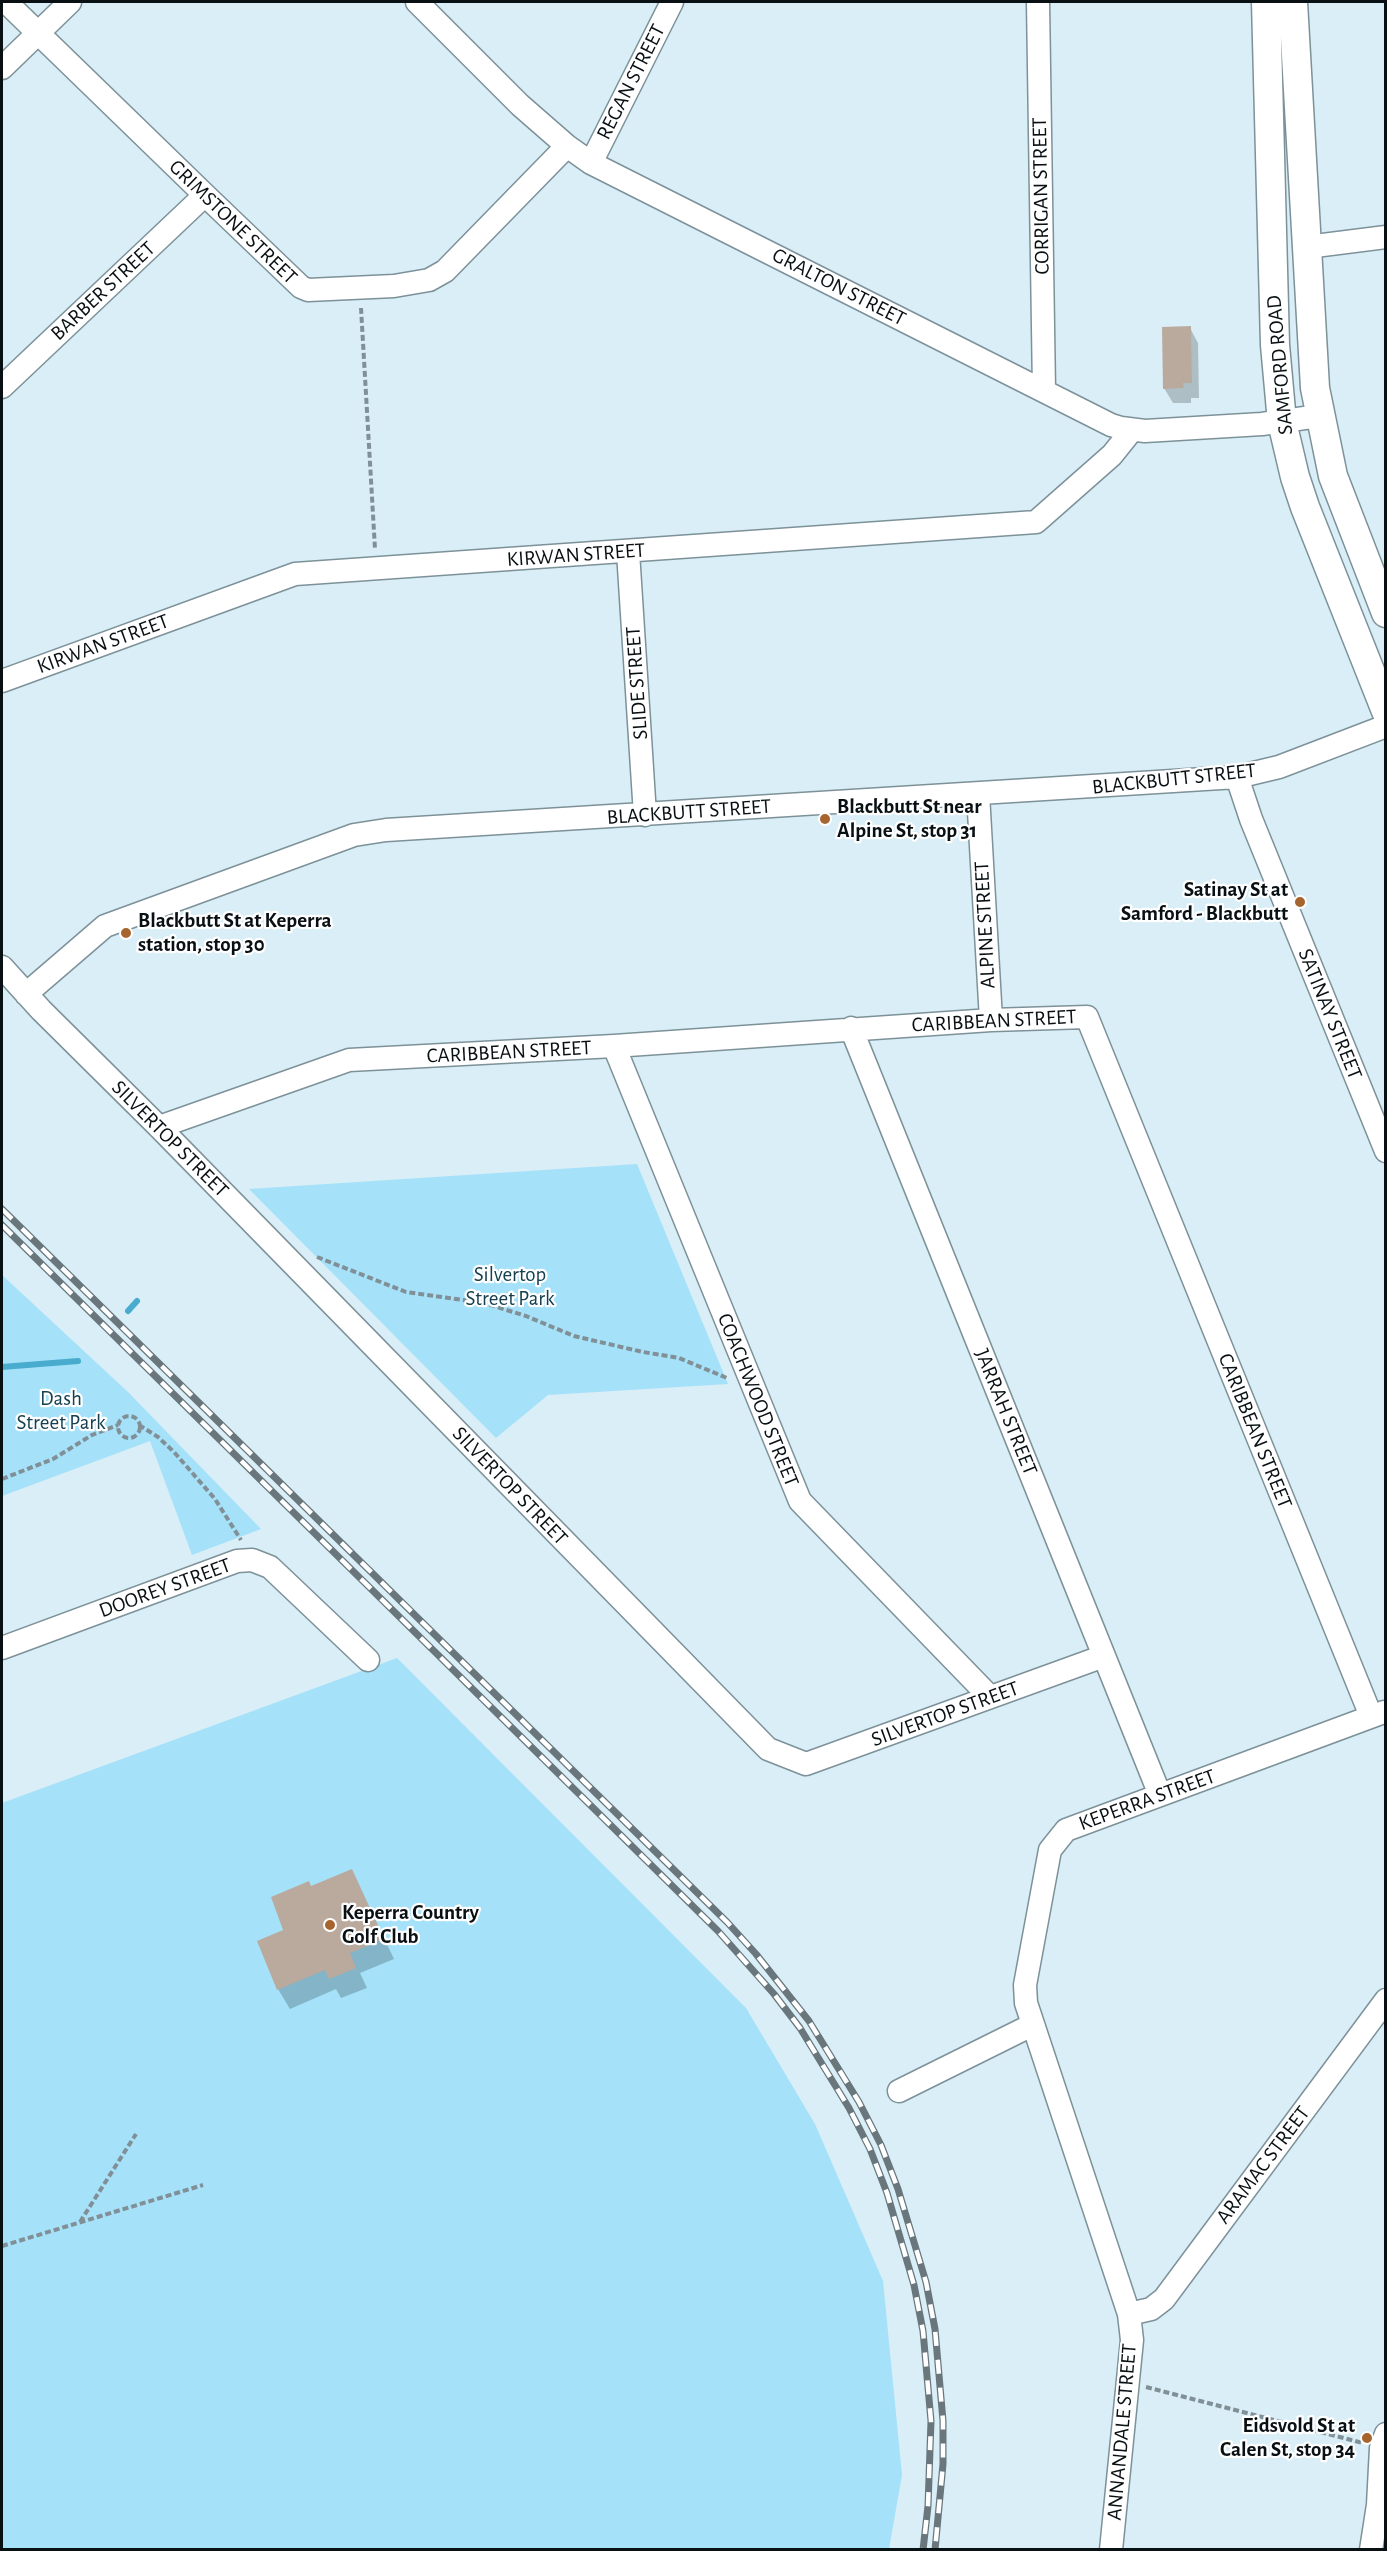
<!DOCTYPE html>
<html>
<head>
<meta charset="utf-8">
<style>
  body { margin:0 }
  #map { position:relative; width:1387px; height:2551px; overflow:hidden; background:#d9eef7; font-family:"Alegreya Sans",sans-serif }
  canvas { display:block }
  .frame { position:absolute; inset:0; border:3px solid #091013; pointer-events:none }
</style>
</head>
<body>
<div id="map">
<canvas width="1387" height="2551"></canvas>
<div class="frame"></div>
</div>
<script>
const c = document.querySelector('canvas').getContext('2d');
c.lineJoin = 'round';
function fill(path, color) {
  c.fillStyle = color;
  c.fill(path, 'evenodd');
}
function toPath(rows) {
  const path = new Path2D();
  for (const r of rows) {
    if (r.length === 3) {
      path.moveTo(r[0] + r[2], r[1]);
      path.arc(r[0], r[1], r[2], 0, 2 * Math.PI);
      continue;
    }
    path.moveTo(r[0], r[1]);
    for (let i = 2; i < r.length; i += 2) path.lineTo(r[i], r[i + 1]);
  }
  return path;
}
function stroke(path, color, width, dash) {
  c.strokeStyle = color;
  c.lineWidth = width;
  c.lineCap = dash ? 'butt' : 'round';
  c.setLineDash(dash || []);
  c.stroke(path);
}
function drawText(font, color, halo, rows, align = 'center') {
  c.font = font + ' "Alegreya Sans",sans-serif';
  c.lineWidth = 4.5;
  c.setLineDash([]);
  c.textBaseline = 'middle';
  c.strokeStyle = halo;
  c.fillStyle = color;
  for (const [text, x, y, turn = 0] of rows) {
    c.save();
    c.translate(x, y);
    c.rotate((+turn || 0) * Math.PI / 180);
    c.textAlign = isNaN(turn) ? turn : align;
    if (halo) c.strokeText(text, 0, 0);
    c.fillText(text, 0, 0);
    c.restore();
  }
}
const green = toPath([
  [637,1164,728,1384,548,1395,496,1438,249,1189],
  [2,1275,128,1392,261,1529,192,1555,150,1441,2,1496],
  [397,1658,746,2008,815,2124,883,2281,902,2475,889,2549,2,2550,2,1803]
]);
const shadow = toPath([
  [1190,328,1198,343,1199,398,1191,398,1191,403,1173,403,1164,388],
  [352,1871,394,1959,360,1973,367,1988,341,1998,336,1989,290,2009,278,1989,285,1931,311,1888]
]);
const stream = toPath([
  [128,1311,137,1301],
  [2,1367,78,1361]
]);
const building = toPath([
  [1191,326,1192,383,1183,383,1184,388,1163,389,1162,327],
  [352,1869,384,1939,350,1953,356,1968,329,1979,325,1970,277,1990,257,1941,283,1930,271,1897,309,1881,311,1886]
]);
const path = toPath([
  [361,308,375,549],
  [317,1257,406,1292,484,1303,526,1316,574,1336,643,1352,679,1358,727,1378],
  [129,1427,11],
  [139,1425,158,1437,174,1452,215,1499,241,1540],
  [2,1479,53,1459,92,1435,118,1425],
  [80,2222,136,2134],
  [2,2246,203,2185],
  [1146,2387,1363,2443]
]);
const minor = toPath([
  [6,2,205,195,301,287,308,290,394,286,429,280,445,271,567,146],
  [417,2,520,105,567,146,591,163,1111,425,1121,428,1145,431,1262,424,1319,416],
  [1038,2,1044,391],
  [2,68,70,2],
  [591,163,672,2],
  [1307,247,1386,237],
  [2,387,205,195],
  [628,552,645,815],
  [2,681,295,574,1036,522,1112,455,1132,430],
  [1237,777,1251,819,1386,1151],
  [978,794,991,1020],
  [2,967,41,1010,159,1127,768,1749,806,1764,1104,1656],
  [26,994,105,926,354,835,386,830,1237,777,1279,767,1386,726],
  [851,1028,1160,1795],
  [614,1046,800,1501,990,1697],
  [159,1127,349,1060,614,1046,991,1020,1087,1017,1371,1716],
  [2,1648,237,1561,252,1560,270,1567,368,1660],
  [899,2091,1032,2025],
  [1129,2314,1151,2309,1164,2299,1386,2000],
  [1111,2550,1132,2340,1129,2314,1026,2003,1025,1985,1050,1850,1066,1830,1384,1712],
  [1371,2550,1378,2505,1381,2448,1386,2434]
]);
const major = toPath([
  [1266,2,1275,345,1282,422,1295,477,1305,507,1386,711],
  [1293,2,1315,388,1333,476,1386,613]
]);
const rail = toPath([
  [2,1209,727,1922,756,1954,809,2021,859,2102,881,2145,898,2189,926,2282,935,2329,943,2421,943,2464,935,2550],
  [2,1225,718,1931,774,1994,800,2028,849,2108,870,2149,887,2193,914,2285,923,2331,931,2421,928,2506,923,2550]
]);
const markers = [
  [825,819,6,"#a6642f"],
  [1300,902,6,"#a6642f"],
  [126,933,6,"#a6642f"],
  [330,1925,6,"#a6642f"],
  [1367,2438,6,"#a6642f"]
];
const streetNames = [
  ["REGAN STREET",631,82,-63],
  ["CORRIGAN STREET",1041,196,-91],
  ["GRIMSTONE STREET",233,222,44],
  ["GRALTON STREET",839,287,27],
  ["BARBER STREET",103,291,-43],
  ["SAMFORD ROAD",1280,365,-95],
  ["KIRWAN STREET",576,555,-4],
  ["KIRWAN STREET",103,644,-20],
  ["SLIDE STREET",637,683,-94],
  ["BLACKBUTT STREET",1174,779,-6],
  ["BLACKBUTT STREET",689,812,-4],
  ["ALPINE STREET",985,925,-93],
  ["SATINAY STREET",1330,1014,68],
  ["CARIBBEAN STREET",994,1021,-3],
  ["CARIBBEAN STREET",509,1052,-3],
  ["SILVERTOP STREET",170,1139,45],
  ["COACHWOOD STREET",758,1400,68],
  ["JARRAH STREET",1006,1412,68],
  ["CARIBBEAN STREET",1255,1431,68],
  ["SILVERTOP STREET",510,1486,46],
  ["DOOREY STREET",165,1588,-20],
  ["SILVERTOP STREET",945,1714,-20],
  ["KEPERRA STREET",1147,1800,-20],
  ["ARAMAC STREET",1263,2165,-53],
  ["ANNANDALE STREET",1122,2432,-85]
];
const poiNames = [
  ["Blackbutt St near",837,807],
  ["Alpine St, stop 31",837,831],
  ["Satinay St at",1288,890,"right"],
  ["Samford - Blackbutt",1288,914,"right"],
  ["Blackbutt St at Keperra",138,921],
  ["station, stop 30",138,945],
  ["Keperra Country",342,1913],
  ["Golf Club",342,1937],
  ["Eidsvold St at",1355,2426,"right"],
  ["Calen St, stop 34",1355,2450,"right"]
];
const parkNames = [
  ["Silvertop",510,1275],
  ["Street Park",510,1299],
  ["Dash",61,1399],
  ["Street Park",61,1423]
];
fill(green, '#a5e1f9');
fill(shadow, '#0003');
stroke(stream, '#49abce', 6);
fill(building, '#baaa9e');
stroke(minor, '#7d9199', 25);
stroke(major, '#7d9199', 31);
stroke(path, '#819097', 4, [6, 3]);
stroke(minor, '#fff', 22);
stroke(major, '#fff', 28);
stroke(rail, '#69777d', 7);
stroke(rail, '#fff', 4.5, [14]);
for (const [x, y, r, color] of markers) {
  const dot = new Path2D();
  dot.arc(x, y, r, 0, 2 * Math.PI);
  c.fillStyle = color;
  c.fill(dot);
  stroke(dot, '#fff', 2);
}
drawText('21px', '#091013', '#fff', streetNames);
drawText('bold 21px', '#091013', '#fff', poiNames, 'left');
drawText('21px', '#15404f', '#fff', parkNames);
</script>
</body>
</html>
